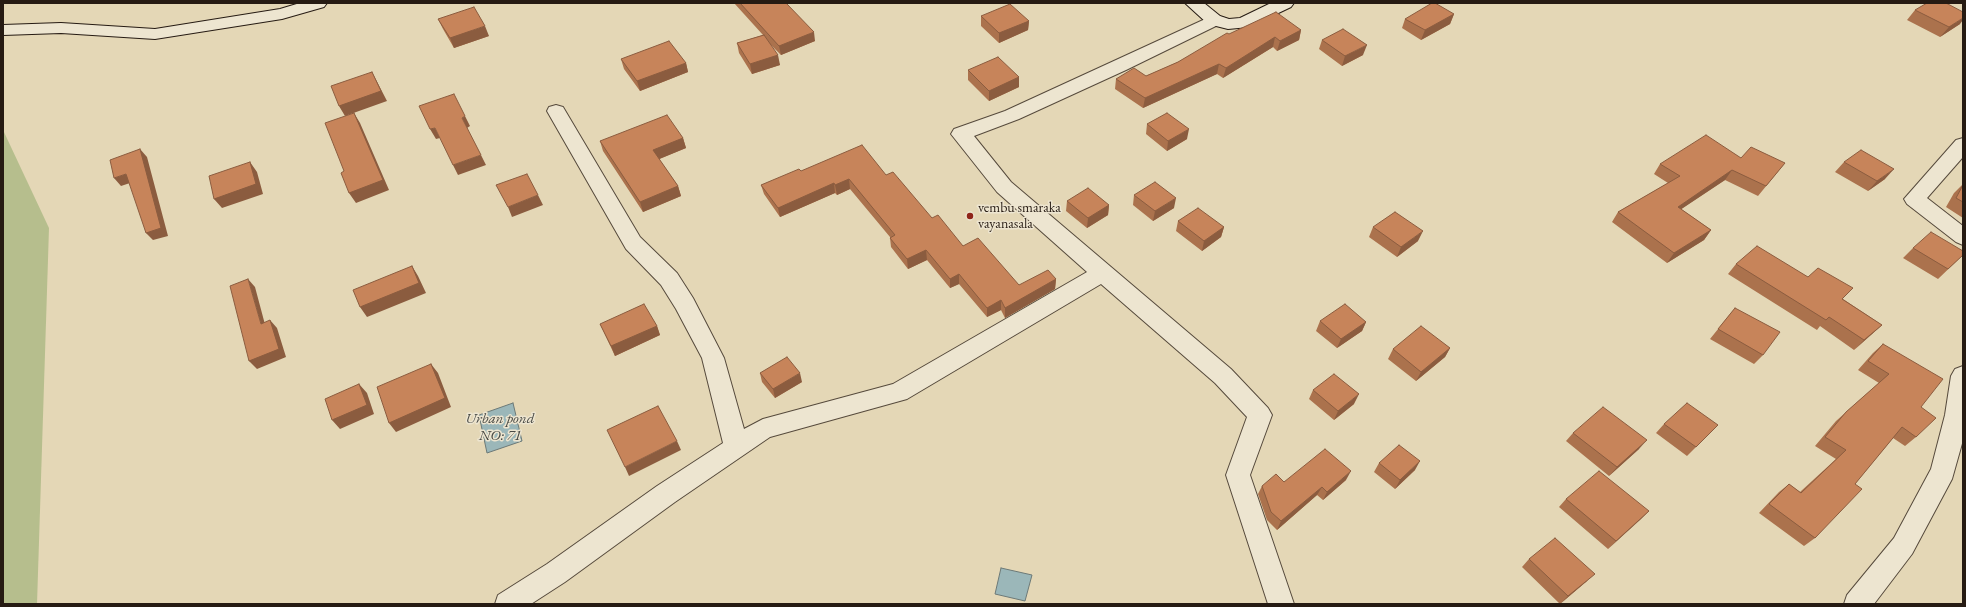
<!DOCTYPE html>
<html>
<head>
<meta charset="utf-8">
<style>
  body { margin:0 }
  #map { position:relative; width:1966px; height:607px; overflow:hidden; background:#e4d7b6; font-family:"EB Garamond",serif }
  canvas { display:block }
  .frame { position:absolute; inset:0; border:4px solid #261b13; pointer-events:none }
</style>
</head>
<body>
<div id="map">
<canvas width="1966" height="607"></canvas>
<div class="frame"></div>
</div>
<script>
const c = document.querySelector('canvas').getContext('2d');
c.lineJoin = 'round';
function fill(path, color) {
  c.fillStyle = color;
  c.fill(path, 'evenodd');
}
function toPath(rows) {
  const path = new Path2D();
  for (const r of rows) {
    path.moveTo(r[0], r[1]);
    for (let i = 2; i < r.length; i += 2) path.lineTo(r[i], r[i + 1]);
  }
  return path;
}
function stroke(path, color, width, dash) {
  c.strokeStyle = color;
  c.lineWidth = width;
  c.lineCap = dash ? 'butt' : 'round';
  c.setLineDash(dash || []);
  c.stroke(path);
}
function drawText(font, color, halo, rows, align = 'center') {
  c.font = font + ' "EB Garamond",serif';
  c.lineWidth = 3;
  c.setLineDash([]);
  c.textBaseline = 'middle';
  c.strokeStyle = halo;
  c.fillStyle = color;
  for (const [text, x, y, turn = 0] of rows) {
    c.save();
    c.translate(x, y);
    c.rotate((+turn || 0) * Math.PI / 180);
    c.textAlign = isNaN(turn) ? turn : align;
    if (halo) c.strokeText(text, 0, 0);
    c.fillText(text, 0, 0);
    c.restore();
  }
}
const green = toPath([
  [3,130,49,228,37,604,3,604]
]);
const water = toPath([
  [513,403,522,441,487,453,479,415,513,403],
  [1001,568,1032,575,1025,601,995,594,1001,568]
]);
const street = toPath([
  [1214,15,1220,16,1223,20,1220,24,1126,70,1019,119,974,136,1011,182,1231,369,1268,408,1272,415,1250,475,1294,604,1268,604,1226,475,1247,417,1215,383,1101,284,907,399,770,437,675,502,565,582,531,604,495,604,498,595,547,564,657,486,723,443,702,358,676,309,661,285,626,249,547,111,549,107,556,105,563,107,640,237,677,273,693,298,724,358,744,429,763,419,893,384,1087,272,997,192,951,134,954,129,1005,111,1214,15],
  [1963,138,1963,157,1927,198,1963,226,1963,245,1956,242,1907,204,1904,199,1956,140,1963,138],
  [1963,366,1963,440,1952,479,1912,554,1874,604,1844,604,1847,595,1894,538,1931,469,1945,415,1951,376,1955,369,1963,366]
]);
const secondary = toPath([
  [300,3,327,3,324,7,282,19,155,39,61,33,3,35,3,25,61,23,155,29,280,9,300,3],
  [1185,3,1204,3,1220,16,1229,19,1240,18,1271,3,1294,3,1291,7,1249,27,1228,29,1208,24,1185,3]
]);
const wall = toPath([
  [734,3,786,3,815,41,781,55,770,44,780,65,752,74,739,53,737,43,763,35],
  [1915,10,1960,24,1940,37,1907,20],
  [1454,14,1450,24,1421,40,1402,28,1405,19],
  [981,16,1029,21,1028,30,999,43,981,26],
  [438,19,489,36,454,48,443,29],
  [1301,30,1299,40,1277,51,1273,47,1223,78,1217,74,1143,108,1115,89,1116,79,1146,76,1178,62,1229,34],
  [1322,40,1363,55,1342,66,1319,49],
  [621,59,686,63,688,72,640,91,624,69],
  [968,70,1019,77,1019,87,989,101,968,80],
  [1147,124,1187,139,1167,151,1146,134],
  [683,138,686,148,659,159,678,186,681,196,643,212,603,151,600,141],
  [1741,158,1785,163,1758,196,1725,180,1681,209,1711,230,1704,240,1667,263,1612,222,1618,212,1668,183,1654,174,1660,164],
  [1844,162,1885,179,1868,191,1835,172],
  [801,171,886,175,932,218,963,246,1019,285,1056,279,1055,289,1005,318,1001,310,987,317,959,284,950,288,927,260,908,269,891,247,890,238,890,237,850,189,837,195,835,193,780,217,764,194,761,185],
  [1963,184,1963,218,1946,207,1954,193],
  [1134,195,1174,208,1153,221,1133,205],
  [1067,201,1109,205,1108,215,1087,228,1066,211],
  [1178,221,1224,227,1221,237,1202,251,1176,231],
  [1373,227,1418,241,1397,257,1369,237],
  [1913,248,1963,255,1938,279,1903,258],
  [1736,264,1843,299,1882,325,1872,334,1854,350,1820,326,1817,330,1728,274],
  [1735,308,1763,355,1754,364,1710,339],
  [1320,321,1366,322,1362,331,1337,348,1316,331],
  [600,324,657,326,660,335,615,356],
  [1883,344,1921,407,1916,437,1905,446,1893,438,1855,484,1815,538,1804,546,1759,513,1779,492,1789,484,1800,492,1836,459,1815,446,1836,421,1879,383,1858,370,1873,353],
  [1450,348,1445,357,1416,381,1388,359,1393,349],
  [760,373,802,382,775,398,762,382],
  [1313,390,1354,404,1334,420,1309,399],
  [1664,424,1718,425,1687,456,1656,433],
  [1573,433,1639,449,1609,476,1566,441],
  [1379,463,1415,470,1395,489,1374,472],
  [1346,480,1323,500,1317,495,1277,530,1267,520,1258,494,1262,486,1284,482],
  [1566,499,1649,511,1608,549,1559,507],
  [1529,559,1587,581,1560,604,1522,567]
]);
const shadedWall = toPath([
  [1454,14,1450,24,1421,40,1425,30],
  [1963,18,1963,20,1960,24,1940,37,1949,27],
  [1029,21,1028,30,999,43,999,33],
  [485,26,489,36,454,48,450,38],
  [1301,30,1299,40,1277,51,1280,41],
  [814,32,815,41,781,55,779,46],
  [1275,37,1273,47,1223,78,1226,68],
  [1367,45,1363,55,1342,66,1345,56],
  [778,55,780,65,752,74,750,64],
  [686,63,688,72,640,91,637,81],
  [1219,64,1217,74,1143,108,1145,98],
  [372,72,387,101,345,116,339,106],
  [1019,77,1019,87,989,101,989,91],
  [354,113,360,123,389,190,356,203,349,193],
  [465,116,470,126,467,128,462,118],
  [435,128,440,138,436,139,430,129],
  [1189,129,1187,139,1167,151,1168,141],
  [683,138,686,148,657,160,653,150],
  [140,149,147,157,168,236,153,240,146,233],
  [481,155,486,165,458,175,453,165],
  [250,162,257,172,263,194,222,208,214,199],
  [1894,169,1885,179,1868,191,1877,181],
  [1732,170,1725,180,1671,216,1678,207],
  [126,174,133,182,121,186,114,178],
  [849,179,850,189,837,195,835,185],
  [834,183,835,193,780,217,778,208],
  [678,186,681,196,643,212,640,202],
  [538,195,543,205,512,217,508,207],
  [1176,198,1174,208,1153,221,1155,211],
  [1109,205,1108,215,1087,228,1088,218],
  [1224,227,1221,237,1202,251,1204,241],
  [1711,230,1704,240,1667,263,1674,253],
  [1423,231,1418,241,1397,257,1401,247],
  [926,250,927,260,908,269,907,259],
  [412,266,418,276,426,293,367,317,360,307],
  [959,274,959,284,950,288,950,279],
  [248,279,255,287,267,332,261,324],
  [1056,279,1055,289,1005,318,1005,308],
  [1001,300,1001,310,987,317,987,308],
  [270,320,277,328,286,357,257,369,249,361],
  [1366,322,1362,331,1337,348,1341,339],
  [1882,325,1872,334,1854,350,1864,340],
  [657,326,660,335,615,356,611,346],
  [1450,348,1445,357,1416,381,1421,372],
  [431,364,438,373,451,407,396,432,389,423],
  [800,373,802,382,775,398,773,389],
  [359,384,367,393,374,414,340,429,332,420],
  [1359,394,1354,404,1334,420,1338,411],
  [1647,440,1639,449,1609,476,1617,467],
  [677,441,681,450,629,476,625,467],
  [1420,461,1415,470,1395,489,1400,480],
  [1351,471,1346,480,1323,500,1327,492],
  [1322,487,1317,495,1277,530,1281,521],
  [1649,511,1640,520,1608,549,1616,541],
  [1595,574,1587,581,1560,604,1568,596]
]);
const building = toPath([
  [740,3,786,3,814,32,779,46,740,3],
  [1432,3,1435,3,1454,14,1425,30,1405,19,1432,3],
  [1927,3,1946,3,1963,12,1963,18,1949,27,1915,10,1927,3],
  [1010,4,1029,21,999,33,981,16,1010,4],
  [474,7,485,26,450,38,438,19,474,7],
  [1276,12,1301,30,1280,41,1275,37,1226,68,1219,64,1145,98,1116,79,1134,68,1146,76,1178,62,1227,33,1229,34,1276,12],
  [1343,29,1367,45,1345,56,1322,40,1343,29],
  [764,35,778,55,750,64,737,43,764,35],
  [669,41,686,63,637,81,621,59,669,41],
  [998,57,1019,77,989,91,968,70,998,57],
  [372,72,381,91,339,106,331,86,372,72],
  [454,94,465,116,462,118,481,155,453,165,435,128,430,129,419,106,454,94],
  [354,113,383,180,349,193,341,173,344,171,325,123,354,113],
  [1167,113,1189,129,1168,141,1147,124,1167,113],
  [667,115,683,138,653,150,678,186,640,202,600,141,667,115],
  [1706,135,1741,158,1751,147,1785,163,1766,186,1732,170,1678,207,1711,230,1674,253,1618,212,1680,176,1660,164,1706,135],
  [862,145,886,175,893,172,932,218,938,215,963,246,978,238,1019,285,1048,270,1056,279,1005,308,1001,300,987,308,959,274,950,279,926,250,907,259,890,238,895,235,849,179,835,185,834,183,778,208,761,185,799,169,801,171,862,145],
  [140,149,161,228,146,233,126,174,114,178,110,160,140,149],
  [1861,150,1894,169,1877,181,1844,162,1861,150],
  [250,162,256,184,214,199,209,176,250,162],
  [527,174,538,195,508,207,496,185,527,174],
  [1155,182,1176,198,1155,211,1134,195,1155,182],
  [1963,185,1963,202,1956,198,1963,185],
  [1088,188,1109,205,1088,218,1067,201,1088,188],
  [1198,208,1224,227,1204,241,1178,221,1198,208],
  [1395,212,1423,231,1401,247,1373,227,1395,212],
  [1931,232,1963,251,1963,255,1948,269,1913,248,1931,232],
  [1757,246,1808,277,1818,268,1853,288,1842,299,1882,325,1864,340,1829,317,1826,320,1736,264,1757,246],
  [412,266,419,283,360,307,353,290,412,266],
  [248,279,261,324,270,320,279,349,249,361,230,286,248,279],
  [644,304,657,326,611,346,600,324,644,304],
  [1345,304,1366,322,1341,339,1320,321,1345,304],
  [1735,308,1780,332,1763,355,1718,329,1735,308],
  [1421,326,1450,348,1421,372,1393,349,1421,326],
  [1883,344,1943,379,1921,407,1936,418,1916,437,1902,427,1855,484,1862,489,1815,538,1769,504,1789,484,1801,493,1846,450,1825,437,1846,412,1889,374,1868,361,1883,344],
  [787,357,800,373,773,389,760,373,787,357],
  [431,364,445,398,389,423,377,387,431,364],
  [1334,374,1359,394,1338,411,1313,390,1334,374],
  [359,384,367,405,332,420,325,399,359,384],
  [1687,403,1718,425,1696,447,1664,424,1687,403],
  [658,406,677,441,625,467,607,430,658,406],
  [1603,407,1647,440,1617,467,1573,433,1603,407],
  [1399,445,1420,461,1400,480,1379,463,1399,445],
  [1325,449,1351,471,1327,492,1322,487,1281,521,1271,512,1262,486,1276,474,1284,482,1325,449],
  [1599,471,1649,511,1616,541,1566,499,1599,471],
  [1555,538,1595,574,1568,596,1529,559,1555,538]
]);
const markers = [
  [970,216,4,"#8f2418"]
];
const poiNames = [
  ["vembu smaraka",978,208],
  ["vayanasala",978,224]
];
const waterNames = [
  ["Urban pond",500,419],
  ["NO: 71",500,436]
];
fill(green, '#b6be8d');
fill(water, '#9bb7b9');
stroke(water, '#6c7977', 1);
stroke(street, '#564a3c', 2);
stroke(secondary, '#261b13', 2);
fill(street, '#ede5d0');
fill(secondary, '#ede5d0');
fill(wall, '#ab724d');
fill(shadedWall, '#8b5c3f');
fill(building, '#c7845a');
stroke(building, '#8b5c3f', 1);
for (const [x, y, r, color] of markers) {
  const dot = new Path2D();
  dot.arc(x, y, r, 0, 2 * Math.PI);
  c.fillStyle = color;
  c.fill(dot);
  stroke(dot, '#ede5d0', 1.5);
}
drawText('14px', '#261b13', '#ede5d0', poiNames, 'left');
drawText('italic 15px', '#494a45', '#ede5d0', waterNames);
</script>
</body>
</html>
